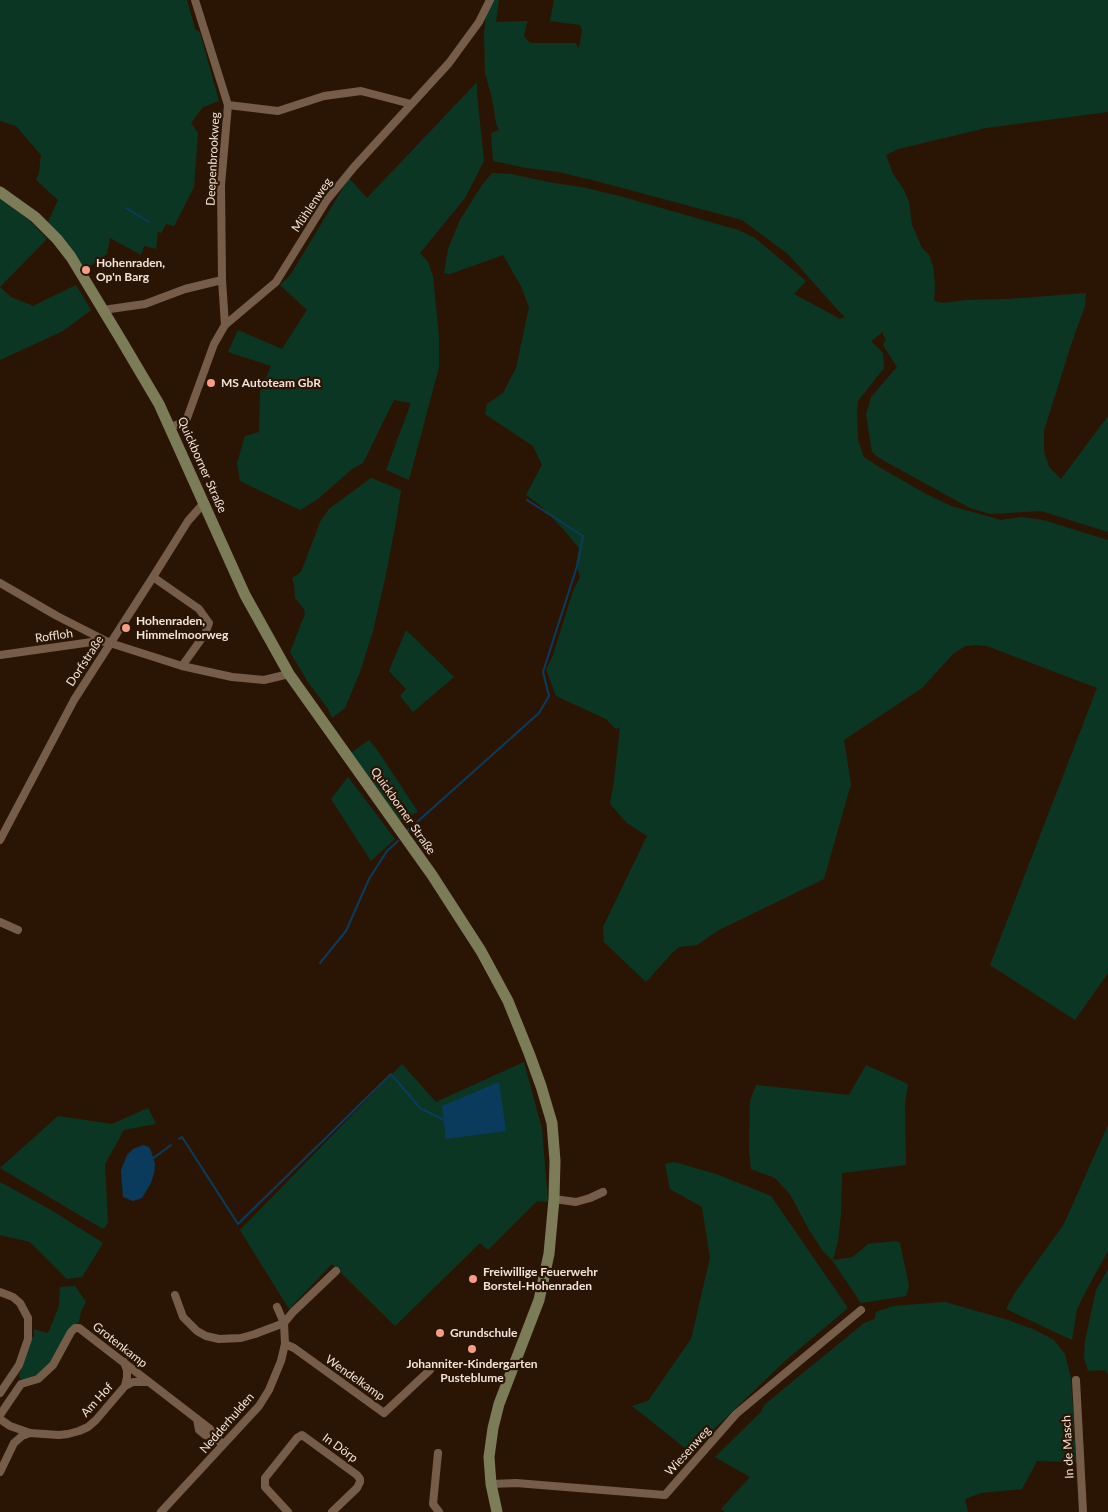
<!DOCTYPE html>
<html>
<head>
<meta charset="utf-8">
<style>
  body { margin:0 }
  canvas { display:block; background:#2a1505 }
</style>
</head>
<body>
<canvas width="1108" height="1512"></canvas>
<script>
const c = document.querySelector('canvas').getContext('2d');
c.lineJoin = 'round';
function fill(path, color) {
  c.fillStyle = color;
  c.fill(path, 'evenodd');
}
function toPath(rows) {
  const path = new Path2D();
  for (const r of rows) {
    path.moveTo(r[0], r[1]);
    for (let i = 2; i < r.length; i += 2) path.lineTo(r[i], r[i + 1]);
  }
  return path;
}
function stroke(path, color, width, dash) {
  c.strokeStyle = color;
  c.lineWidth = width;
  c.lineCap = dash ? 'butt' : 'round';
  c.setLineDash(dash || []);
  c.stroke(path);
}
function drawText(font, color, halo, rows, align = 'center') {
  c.font = font + ' Lato,sans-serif';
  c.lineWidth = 4.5;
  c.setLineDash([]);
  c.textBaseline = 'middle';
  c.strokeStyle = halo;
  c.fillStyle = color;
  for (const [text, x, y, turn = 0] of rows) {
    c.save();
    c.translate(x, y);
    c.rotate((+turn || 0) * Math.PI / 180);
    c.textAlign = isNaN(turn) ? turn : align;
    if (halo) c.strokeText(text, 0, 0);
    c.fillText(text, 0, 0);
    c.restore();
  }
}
const green = toPath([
  [0,0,187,0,195,29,200,33,219,101,203,107,191,123,198,133,194,187,174,226,166,224,161,233,158,232,156,249,144,246,141,255,110,238,107,254,83,271,48,222,58,200,36,180,39,173,41,155,16,126,0,121],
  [491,0,499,0,496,22,528,21,526,26,524,36,530,43,575,43,579,48,582,30,580,25,550,21,554,0,1108,0,1108,112,986,128,898,149,886,155,893,174,904,190,909,202,912,225,922,248,929,255,933,266,935,285,934,301,943,303,966,300,1009,299,1086,293,1085,306,1072,342,1044,430,1044,452,1049,467,1061,479,1108,416,1108,532,1041,511,990,514,970,508,879,458,872,452,866,414,869,405,871,397,897,367,883,345,886,339,883,335,883,332,871,341,883,353,884,368,858,401,857,413,858,440,864,457,879,467,926,494,951,506,1001,520,1021,517,1043,520,1108,540,1108,973,1075,1020,990,965,1097,688,987,646,976,645,965,646,953,654,922,688,844,740,851,784,824,879,717,931,697,945,679,947,672,953,646,982,604,942,603,927,647,836,627,823,610,804,614,781,620,727,616,729,606,719,556,696,546,669,552,658,573,591,580,577,576,563,579,548,564,530,541,506,526,495,542,465,533,446,485,414,487,404,503,393,516,368,529,307,521,286,503,255,450,274,444,273,448,249,460,220,482,185,492,173,511,174,548,182,586,188,623,197,738,230,755,238,806,281,794,294,840,319,845,317,836,308,788,254,742,220,596,181,559,172,527,168,493,161,491,133,499,130,496,123,492,98,485,73,484,33,486,15],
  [477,82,477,94,484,161,465,198,420,253,428,262,433,276,439,338,439,367,409,480,386,470,411,403,394,400,363,463,352,469,318,499,300,510,240,481,237,463,245,436,259,432,260,393,271,366,228,352,238,330,282,349,307,310,280,285,291,274,349,178,367,198],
  [0,199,29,220,47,239,0,287,11,297,33,306,76,285,91,310,63,331,0,360],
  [371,478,401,490,396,522,386,574,373,631,360,672,345,708,332,718,328,709,308,682,290,652,305,614,304,609,295,598,294,584,292,578,301,572,321,520,329,509],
  [406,630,454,677,413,712,400,696,406,689,389,671],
  [369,740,378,751,418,812,400,820,351,753],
  [348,777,395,839,371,861,331,799],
  [524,1062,542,1129,548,1202,537,1201,488,1250,480,1243,395,1326,332,1264,289,1309,240,1230,402,1064,436,1102],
  [866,1065,908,1084,905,1104,906,1165,842,1173,841,1214,838,1241,833,1260,853,1257,868,1244,896,1241,900,1243,909,1286,906,1296,861,1303,832,1260,823,1251,809,1230,790,1194,775,1178,751,1169,749,1151,750,1101,756,1085,849,1095],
  [148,1108,156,1124,124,1130,105,1164,108,1223,103,1229,0,1168,58,1116,112,1124],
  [1108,1125,1108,1251,1088,1287,1077,1309,1072,1340,1006,1309,1016,1291,1064,1224],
  [674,1162,716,1174,771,1196,848,1308,786,1360,690,1452,632,1406,648,1401,691,1339,710,1258,702,1207,670,1189,665,1164],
  [0,1182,51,1210,103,1243,82,1277,67,1279,30,1242,0,1235],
  [1108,1269,1108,1375,1105,1370,1088,1371,1084,1357,1085,1341,1096,1290],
  [75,1286,86,1302,81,1311,79,1322,70,1328,57,1354,41,1374,23,1380,19,1377,19,1375,31,1337,34,1337,34,1329,47,1333,49,1331,59,1306,60,1287],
  [945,1302,1008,1320,1035,1330,1054,1340,1065,1354,1071,1378,1076,1462,1037,1461,1022,1489,981,1493,965,1499,968,1512,725,1512,721,1509,750,1477,715,1457,761,1412,764,1405,864,1323,875,1319,876,1312,893,1306]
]);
const water = toPath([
  [499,1082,506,1131,446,1139,442,1106],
  [143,1145,149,1147,151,1151,155,1164,154,1173,151,1183,142,1198,133,1201,123,1197,121,1170,127,1155,133,1149]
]);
const stream = toPath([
  [126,208,149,222],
  [407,831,539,713,549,696,543,672,578,563,583,536,527,500],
  [320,963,346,931,369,879,387,851,398,841],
  [179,1139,182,1137,238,1224,391,1074,420,1108,444,1120],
  [152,1159,171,1145]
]);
const street = toPath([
  [195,0,228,105,221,185,222,280,225,325],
  [228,105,278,111,324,96,361,91,411,104],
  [103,310,145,304,185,289,222,280],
  [171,427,186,421,214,344,225,325,276,282,327,200,354,167,449,63,479,22,490,0],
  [153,577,199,609,209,623,205,634,182,666],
  [0,583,57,616,110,643,182,666,232,677,264,680,289,674],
  [0,655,99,641,106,642],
  [0,840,74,700,153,577,188,521,204,503],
  [0,922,18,930],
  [554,1199,576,1202,590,1198,603,1192],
  [0,1292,13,1297,20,1303,28,1318,28,1339,19,1365,0,1393],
  [175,1295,183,1317,197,1331,206,1336,219,1339,241,1338,255,1334,284,1323,293,1312,336,1271],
  [285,1344,294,1348,384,1413,430,1370],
  [1076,1380,1083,1512],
  [125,1386,133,1382,149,1382],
  [0,1415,21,1384,38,1379,53,1365,71,1332,75,1328,79,1328,210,1429,215,1438,223,1444],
  [0,1419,10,1426,30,1433,59,1435,68,1434,79,1431,88,1427,96,1420,125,1386,127,1377,127,1370,124,1362],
  [197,1419,199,1430,205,1435,215,1438],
  [438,1453,433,1504,439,1512],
  [0,1472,14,1443,22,1436,30,1433],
  [491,1484,516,1483,665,1495,736,1414,861,1310],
  [161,1512,259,1406,269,1390,281,1361,285,1344,284,1323,277,1307],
  [288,1512,265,1487,265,1478,297,1438,302,1435,357,1475,360,1479,360,1482,357,1488,332,1512]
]);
const secondary = toPath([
  [0,192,35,217,57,239,71,257,120,338,159,404,245,595,289,674,432,875,481,951,508,1001,529,1053,541,1086,552,1123,555,1161,554,1199,549,1254,539,1300,499,1404,493,1428,489,1457,491,1484,497,1512]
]);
const markers = [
  [86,270,5,"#f49e89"],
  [211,383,5,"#f49e89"],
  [126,628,5,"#f49e89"],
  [473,1279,5,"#f49e89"],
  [440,1333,5,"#f49e89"],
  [472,1349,5,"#f49e89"]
];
const streetNames = [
  ["Deepenbrookweg",213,159,-87],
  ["Mühlenweg",312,205,-56],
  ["Quickborner Straße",202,465,66],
  ["Roffloh",54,636,-8],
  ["Dorfstraße",85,661,-57],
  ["Quickborner Straße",403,811,55],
  ["Grotenkamp",120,1345,38],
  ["Wendelkamp",355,1378,35],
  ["Am Hof",97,1400,-48],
  ["Nedderhulden",227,1423,-49],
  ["In de Masch",1068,1447,-93],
  ["In Dörp",340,1448,36],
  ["Wiesenweg",688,1451,-48]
];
const poiNames = [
  ["Hohenraden,",96,263],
  ["Op'n Barg",96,277],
  ["MS Autoteam GbR",221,383],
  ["Hohenraden,",136,621],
  ["Himmelmoorweg",136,635],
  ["Freiwillige Feuerwehr",483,1272],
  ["Borstel-Hohenraden",483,1286],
  ["Grundschule",450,1333],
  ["Johanniter-Kindergarten",472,1364,"center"],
  ["Pusteblume",472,1378,"center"]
];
fill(green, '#0c3624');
fill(water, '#0b3b5c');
stroke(stream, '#0b3b5c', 2);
stroke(street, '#765d4a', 8);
stroke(secondary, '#7c7c58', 11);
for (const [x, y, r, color] of markers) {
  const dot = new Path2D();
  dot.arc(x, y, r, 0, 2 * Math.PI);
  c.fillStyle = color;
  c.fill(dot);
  stroke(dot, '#2a1505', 2);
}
drawText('12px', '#f2e3d8', '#2a1505', streetNames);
drawText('bold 12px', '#f2e3d8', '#2a1505', poiNames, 'left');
</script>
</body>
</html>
